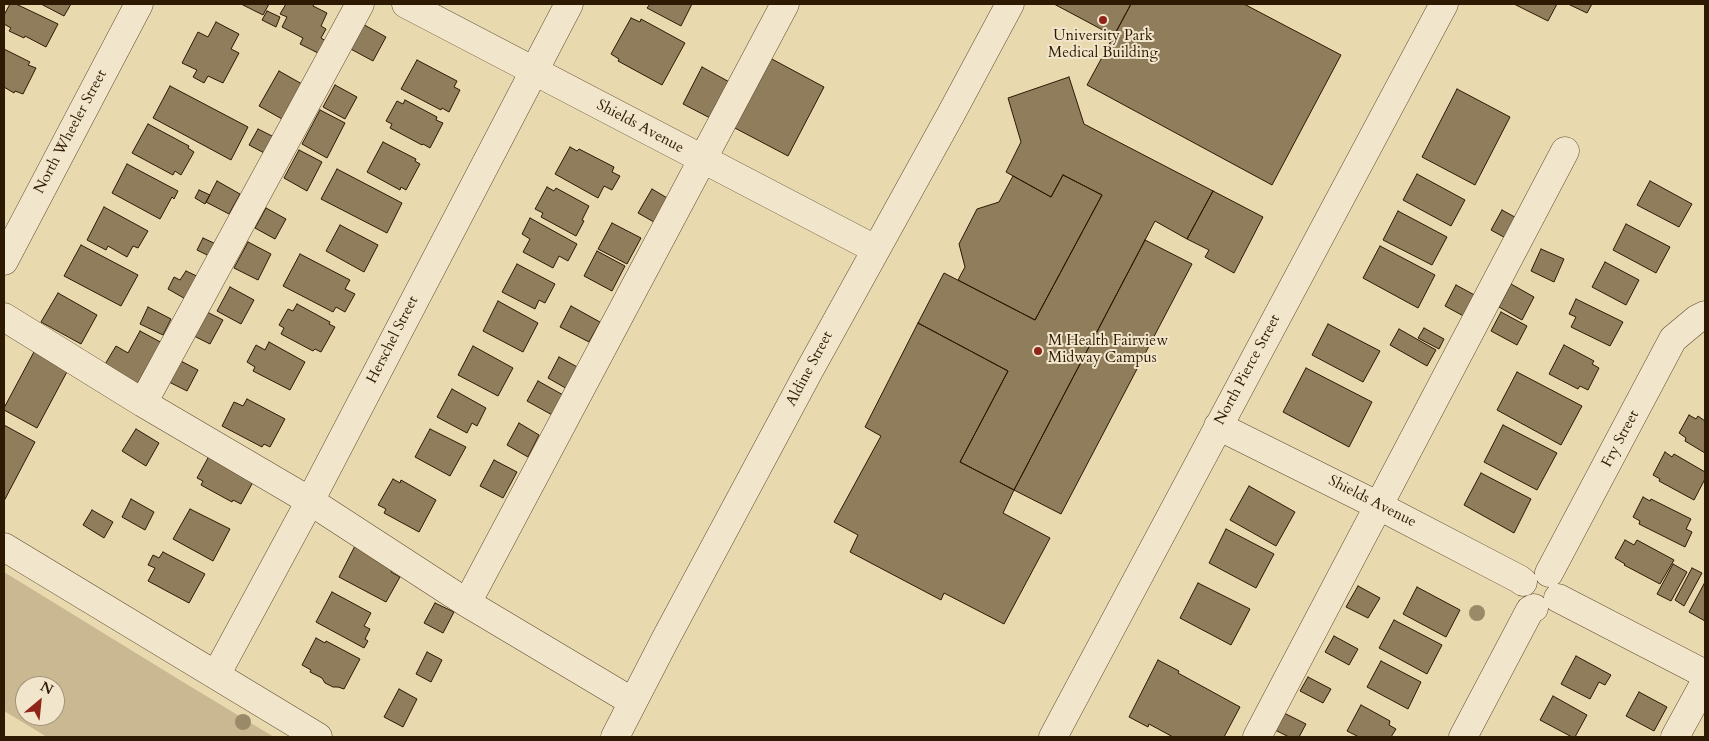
<!DOCTYPE html>
<html>
<head>
<meta charset="utf-8">
<style>
  body { margin:0 }
  #map { position:relative; width:1709px; height:741px; overflow:hidden; background:#e9d9af; font-family:Cardo,serif }
  canvas { display:block }
  .frame { position:absolute; inset:0; border:5px solid #2e1903; pointer-events:none }
  .north { position:absolute; left:15px; top:676px; width:50px; height:50px; box-sizing:border-box; background:#f1e6cb; border:1px solid #a3947b; border-radius:50%; rotate:28deg; font-size:14px; font-weight:700; line-height:20px; text-align:center; color:#2e1903 }
  .north::after { content:''; display:block; margin:auto; width:18px; height:22px; background:#8f2418; clip-path:polygon(50% 0,100% 100%,50% 72%,0 100%) }
</style>
</head>
<body>
<div id="map">
<canvas width="1709" height="741"></canvas>
<div class="frame"></div>
<div class="north">N</div>
</div>
<script>
const c = document.querySelector('canvas').getContext('2d');
c.lineJoin = 'round';
function fill(path, color) {
  c.fillStyle = color;
  c.fill(path, 'evenodd');
}
function toPath(rows) {
  const path = new Path2D();
  for (const r of rows) {
    path.moveTo(r[0], r[1]);
    for (let i = 2; i < r.length; i += 2) path.lineTo(r[i], r[i + 1]);
  }
  return path;
}
function stroke(path, color, width, dash) {
  c.strokeStyle = color;
  c.lineWidth = width;
  c.lineCap = dash ? 'butt' : 'round';
  c.setLineDash(dash || []);
  c.stroke(path);
}
function drawText(font, color, halo, rows, align = 'center') {
  c.font = font + ' Cardo,serif';
  c.lineWidth = 4;
  c.setLineDash([]);
  c.textBaseline = 'middle';
  c.strokeStyle = halo;
  c.fillStyle = color;
  for (const [text, x, y, turn = 0] of rows) {
    c.save();
    c.translate(x, y);
    c.rotate((+turn || 0) * Math.PI / 180);
    c.textAlign = isNaN(turn) ? turn : align;
    if (halo) c.strokeText(text, 0, 0);
    c.fillText(text, 0, 0);
    c.restore();
  }
}
const green = toPath([
  [4,572,183,682,274,737,47,737,4,711],
  [25,686,55,686,55,716,25,716]
]);
const building = toPath([
  [10,4,16,4,58,24,46,47,25,36,24,38,9,31,11,28,4,24,4,15,10,4],
  [41,4,71,4,64,16,41,4],
  [241,4,269,4,263,15,241,4],
  [286,4,314,4,313,6,327,13,321,26,326,29,321,38,326,41,320,54,300,44,303,38,282,27,287,17,280,14,286,4],
  [650,4,692,4,681,26,647,8,650,4],
  [1054,4,1131,4,1114,36,1054,4],
  [1131,4,1244,4,1341,55,1272,185,1087,85,1131,4],
  [1514,4,1557,4,1548,21,1514,4],
  [1568,4,1592,4,1587,13,1568,4],
  [267,11,280,17,276,27,262,20,267,11],
  [631,18,640,22,641,19,685,43,662,85,618,61,619,59,611,54,631,18],
  [216,22,239,34,231,49,239,53,223,83,208,76,204,83,193,77,197,70,182,63,198,32,208,37,216,22],
  [359,22,386,37,373,61,347,47,359,22],
  [4,49,30,62,28,65,36,68,23,94,15,91,14,93,4,87,4,49],
  [770,58,824,87,788,156,733,127,770,58],
  [417,60,457,81,454,87,460,90,449,112,442,108,441,110,401,89,417,60],
  [702,67,733,84,714,120,683,104,702,67],
  [279,71,302,84,282,119,259,106,279,71],
  [1069,77,1084,124,1213,191,1187,239,1155,221,1014,490,960,462,1008,371,918,323,944,273,1035,320,1102,195,1063,175,1051,197,1006,172,1021,142,1008,98,1069,77],
  [335,85,357,97,345,119,323,107,335,85],
  [170,86,248,127,231,160,153,118,170,86],
  [1457,89,1510,117,1475,185,1422,157,1457,89],
  [405,100,437,117,436,120,443,123,430,148,423,144,422,145,390,128,392,124,386,121,397,101,403,104,405,100],
  [320,110,345,123,327,158,302,144,320,110],
  [148,124,189,146,188,148,194,152,181,175,175,171,173,175,132,153,148,124],
  [258,129,276,138,268,155,249,145,258,129],
  [383,142,416,159,415,161,420,164,406,190,401,187,400,190,367,172,383,142],
  [570,147,577,151,579,149,614,167,612,172,620,176,612,190,604,186,598,198,555,174,570,147],
  [299,150,322,162,307,191,284,178,299,150],
  [127,164,178,191,174,199,172,197,160,219,112,193,127,164],
  [337,169,402,203,387,233,321,199,337,169],
  [1417,174,1465,200,1451,226,1403,200,1417,174],
  [1063,175,1102,195,1035,320,958,280,965,267,959,244,977,209,999,202,1013,176,1051,197,1063,175],
  [217,181,240,194,229,214,206,202,217,181],
  [1650,181,1692,204,1679,227,1637,205,1650,181],
  [547,187,554,191,556,188,589,206,582,220,584,221,576,236,541,217,543,213,535,209,547,187],
  [652,189,674,202,661,226,638,213,652,189],
  [199,190,210,195,205,204,195,198,199,190],
  [1213,191,1263,217,1234,273,1205,257,1209,250,1187,239,1213,191],
  [104,207,148,231,138,248,133,246,127,257,108,246,106,250,87,240,104,207],
  [266,208,286,219,275,239,255,228,266,208],
  [1502,210,1522,221,1511,241,1491,230,1502,210],
  [1398,211,1447,237,1432,265,1383,240,1398,211],
  [530,218,577,244,568,261,559,256,553,268,523,252,530,239,522,234,530,218],
  [612,223,641,238,627,264,598,249,612,223],
  [1626,224,1670,247,1656,273,1613,250,1626,224],
  [340,225,378,245,364,272,326,251,340,225],
  [203,238,218,245,211,257,197,250,203,238],
  [1145,240,1192,264,1061,514,1014,490,1145,240],
  [248,242,271,254,258,280,234,268,248,242],
  [81,245,138,275,121,306,64,276,81,245],
  [1380,246,1435,275,1418,308,1363,278,1380,246],
  [1541,249,1564,259,1554,282,1531,271,1541,249],
  [597,251,625,266,612,291,584,276,597,251],
  [300,254,350,280,345,289,355,294,345,312,336,307,333,312,283,286,300,254],
  [1605,262,1639,280,1626,305,1592,287,1605,262],
  [517,264,555,284,545,303,539,300,535,309,502,292,517,264],
  [186,271,201,278,189,301,168,289,174,277,180,280,186,271],
  [1511,284,1534,297,1522,320,1499,307,1511,284],
  [1456,285,1480,298,1469,319,1445,306,1456,285],
  [230,287,254,300,241,324,217,311,230,287],
  [58,293,97,315,81,344,41,322,58,293],
  [1576,299,1623,322,1610,346,1571,327,1576,317,1569,314,1576,299],
  [498,301,538,323,523,352,483,331,498,301],
  [297,304,330,322,329,324,335,327,321,352,315,349,313,351,281,334,284,328,279,325,288,309,293,311,297,304],
  [571,306,600,322,589,342,560,327,571,306],
  [148,307,171,319,163,335,140,324,148,307],
  [203,310,223,320,210,344,190,334,203,310],
  [1501,312,1527,326,1517,345,1491,331,1501,312],
  [918,323,1008,371,960,462,1014,490,1003,513,1050,538,1004,624,944,593,941,600,850,552,858,535,834,522,881,436,865,427,918,323],
  [1328,324,1380,351,1363,382,1312,355,1328,324],
  [1424,328,1444,339,1439,349,1418,338,1424,328],
  [1399,329,1436,350,1427,366,1390,345,1399,329],
  [140,331,166,345,143,387,104,366,116,346,128,353,140,331],
  [269,342,305,362,290,390,253,371,255,367,247,362,256,345,265,350,269,342],
  [1564,345,1594,361,1592,364,1599,368,1588,390,1580,386,1578,389,1549,374,1564,345],
  [473,346,513,368,498,396,458,375,473,346],
  [35,350,69,368,37,428,4,410,4,408,35,350],
  [559,357,581,369,569,390,548,378,559,357],
  [177,359,198,370,187,391,165,380,177,359],
  [1306,368,1372,402,1349,447,1283,412,1306,368],
  [1517,372,1582,406,1561,445,1497,410,1517,372],
  [538,381,565,396,554,416,527,401,538,381],
  [452,389,486,408,477,426,472,423,467,433,437,417,452,389],
  [247,399,285,419,270,447,264,444,262,447,222,426,234,402,243,406,247,399],
  [1689,415,1696,419,1698,416,1705,421,1705,453,1685,441,1686,438,1679,433,1689,415],
  [519,423,539,435,528,457,507,445,519,423],
  [4,425,35,442,4,501,4,425],
  [1503,425,1557,453,1537,490,1484,462,1503,425],
  [136,429,159,443,146,466,122,451,136,429],
  [430,429,466,447,450,476,415,457,430,429],
  [1665,452,1672,457,1674,454,1705,472,1705,479,1694,500,1659,481,1660,479,1653,475,1665,452],
  [209,456,253,482,241,504,233,500,232,502,201,485,203,481,197,478,209,456],
  [494,460,517,472,503,498,480,486,494,460],
  [1481,473,1531,499,1514,533,1464,505,1481,473],
  [393,479,400,483,401,480,436,500,419,532,384,513,386,509,378,505,393,479],
  [1249,486,1295,512,1276,546,1230,520,1249,486],
  [1643,497,1650,501,1651,499,1691,519,1686,529,1692,532,1685,547,1639,524,1640,521,1633,517,1643,497],
  [131,499,154,512,145,530,122,517,131,499],
  [190,509,230,529,213,561,173,539,190,509],
  [92,510,113,522,104,538,83,525,92,510],
  [1226,529,1274,554,1256,588,1209,563,1226,529],
  [1625,540,1634,545,1637,540,1674,560,1660,584,1624,565,1625,564,1615,558,1625,540],
  [355,546,394,566,391,572,400,577,386,602,339,577,355,546],
  [163,552,205,574,189,603,148,581,155,568,148,565,153,555,159,558,163,552],
  [1673,564,1687,572,1671,601,1657,594,1673,564],
  [1692,568,1702,573,1684,606,1675,600,1692,568],
  [1705,582,1705,621,1689,612,1705,582],
  [1198,583,1250,609,1231,645,1180,618,1198,583],
  [1358,586,1380,598,1368,618,1346,607,1358,586],
  [1417,587,1460,610,1446,637,1403,614,1417,587],
  [332,592,371,613,364,626,370,629,365,639,368,641,364,648,316,622,332,592],
  [435,603,454,612,443,633,424,623,435,603],
  [1394,620,1442,645,1427,674,1379,648,1394,620],
  [1334,636,1358,649,1349,665,1325,652,1334,636],
  [316,638,325,643,326,641,360,659,344,689,338,687,333,687,325,683,322,678,310,672,311,670,302,665,316,638],
  [427,652,442,660,431,682,416,674,427,652],
  [1576,656,1611,675,1605,685,1599,682,1590,699,1561,684,1576,656],
  [1158,660,1179,671,1178,673,1240,707,1224,737,1173,737,1149,724,1148,727,1129,717,1158,660],
  [1381,661,1421,682,1408,709,1367,687,1381,661],
  [1308,677,1331,689,1323,703,1300,691,1308,677],
  [399,689,417,699,403,727,384,717,399,689],
  [1639,692,1667,707,1654,731,1626,716,1639,692],
  [1553,696,1587,715,1575,737,1572,737,1540,720,1553,696],
  [1361,705,1390,721,1389,725,1396,729,1391,737,1359,737,1347,731,1361,705],
  [1282,712,1306,724,1299,737,1289,737,1273,729,1282,712]
]);
const minor = toPath([
  [406,4,875,249],
  [4,261,139,4],
  [4,317,143,403,310,501,467,603,633,702],
  [143,403,360,4],
  [1218,426,1379,506,1519,579,1523,582],
  [4,547,318,737],
  [1549,573,1673,339,1697,319,1705,315],
  [1558,598,1705,674],
  [467,603,785,4],
  [216,675,310,501,569,4],
  [615,737,666,638,809,371,951,114,1010,4],
  [1053,737,1444,4],
  [1257,737,1565,151],
  [1463,737,1530,610,1534,608],
  [1675,737,1705,682]
]);
const trees = [
  [1477,613],
  [243,722]
];
const markers = [
  [1103,20,5,"#8f2418"],
  [1038,351,5,"#8f2418"]
];
const poiNames = [
  ["University Park",1103,37],
  ["Medical Building",1103,54],
  ["M Health Fairview",1048,342,"left"],
  ["Midway Campus",1048,359,"left"]
];
const streetNames = [
  ["Shields Avenue",640,127,28],
  ["North Wheeler Street",71,132,-62],
  ["Herschel Street",393,340,-63],
  ["Aldine Street",810,369,-62],
  ["North Pierce Street",1248,370,-62],
  ["Fry Street",1621,439,-62],
  ["Shields Avenue",1372,502,27]
];
fill(green, '#c9b892');
fill(building, '#8f7d5c');
stroke(building, '#2e1903', 1);
stroke(minor, '#5d492e', 29);
stroke(minor, '#f1e6cb', 28);
c.fillStyle = '#9b8a68';
for (const [x, y] of trees) {
  c.beginPath();
  c.arc(x, y, 8, 0, 2 * Math.PI);
  c.fill();
}
for (const [x, y, r, color] of markers) {
  const dot = new Path2D();
  dot.arc(x, y, r, 0, 2 * Math.PI);
  c.fillStyle = color;
  c.fill(dot);
  stroke(dot, '#f1e6cb', 2);
}
drawText('15px', '#2e1903', '#f1e6cb', poiNames);
drawText('15px', '#2e1903', '#f1e6cb', streetNames);
</script>
</body>
</html>
